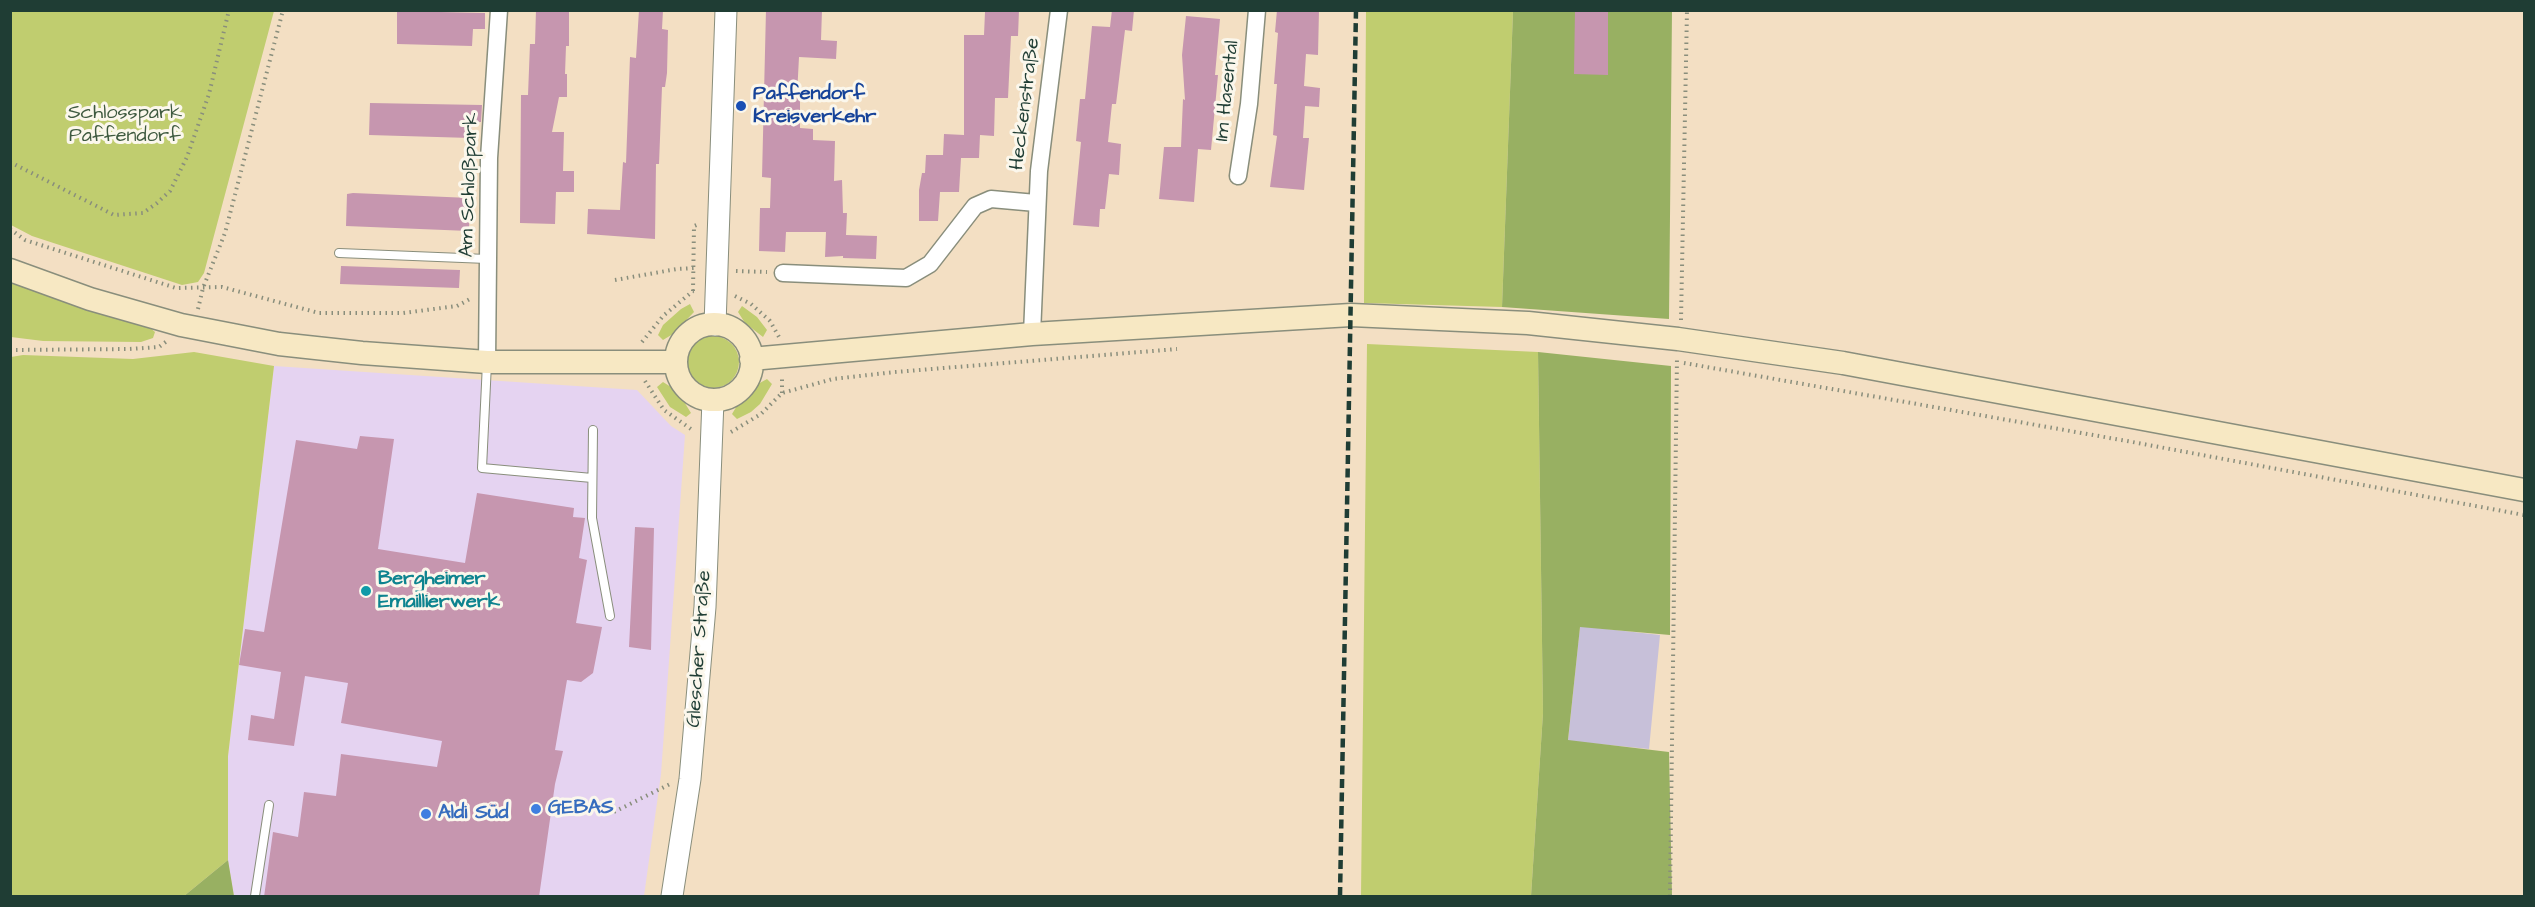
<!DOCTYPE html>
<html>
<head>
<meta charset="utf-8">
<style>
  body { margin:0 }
  #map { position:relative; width:2535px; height:907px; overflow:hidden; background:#f3dfc3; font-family:"Architects Daughter",sans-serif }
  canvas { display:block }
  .frame { position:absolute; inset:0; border:12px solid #1f3d34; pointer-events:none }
</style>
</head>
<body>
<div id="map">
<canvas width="2535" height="907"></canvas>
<div class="frame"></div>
</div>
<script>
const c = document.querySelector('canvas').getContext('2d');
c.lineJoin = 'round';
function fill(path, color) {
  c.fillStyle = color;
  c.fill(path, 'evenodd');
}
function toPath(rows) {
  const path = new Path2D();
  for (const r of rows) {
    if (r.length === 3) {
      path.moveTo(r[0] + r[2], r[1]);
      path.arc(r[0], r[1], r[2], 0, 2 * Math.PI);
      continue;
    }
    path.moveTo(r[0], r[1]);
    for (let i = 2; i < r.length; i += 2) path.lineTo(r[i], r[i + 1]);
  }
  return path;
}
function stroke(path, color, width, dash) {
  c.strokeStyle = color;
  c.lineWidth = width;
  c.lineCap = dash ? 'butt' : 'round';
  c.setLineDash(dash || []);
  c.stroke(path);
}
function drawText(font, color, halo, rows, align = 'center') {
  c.font = font + ' "Architects Daughter",sans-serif';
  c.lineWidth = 6;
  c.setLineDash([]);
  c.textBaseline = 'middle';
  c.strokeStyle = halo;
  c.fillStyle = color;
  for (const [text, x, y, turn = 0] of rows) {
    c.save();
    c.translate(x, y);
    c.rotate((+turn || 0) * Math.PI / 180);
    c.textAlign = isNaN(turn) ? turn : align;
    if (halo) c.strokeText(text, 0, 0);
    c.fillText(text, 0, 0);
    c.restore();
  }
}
const built = toPath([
  [274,366,637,390,671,426,685,435,661,774,644,896,234,896,228,860,228,756]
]);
const industrial = toPath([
  [1580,626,1660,635,1649,749,1568,741]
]);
const green = toPath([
  [10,11,274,11,204,273,198,282,182,285,32,236,11,225],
  [1366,11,1513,11,1502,307,1364,303],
  [11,278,148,326,155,332,153,338,141,342,43,341,11,337],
  [690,304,694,312,673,334,663,340,658,335,663,325,681,309],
  [742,306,757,317,767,330,763,337,745,323,738,312],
  [713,362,26],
  [1367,344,1538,352,1543,713,1531,896,1361,896],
  [194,352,274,366,228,756,228,860,184,896,11,896,11,357,23,355,133,359],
  [767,379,772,384,760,404,751,412,737,419,732,414,738,404,751,396,758,384],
  [663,382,671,387,683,400,691,413,686,417,670,407,657,387]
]);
const forest = toPath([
  [1513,11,1672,11,1669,319,1502,307],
  [1538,352,1671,366,1670,635,1580,627,1568,740,1669,752,1672,896,1531,896,1543,713],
  [228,860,234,896,184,896]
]);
const building = toPath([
  [536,10,569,10,569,46,566,46,565,74,567,74,567,97,559,97,552,132,564,132,563,171,574,171,574,192,556,192,555,224,520,223,521,95,528,95,530,44,535,44],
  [639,10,663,10,662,29,668,30,667,73,665,87,662,87,659,164,656,164,655,239,587,234,588,209,620,210,623,162,626,163,630,57,636,58],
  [766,10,822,10,821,40,837,41,836,59,799,57,797,95,800,95,800,128,813,129,813,140,835,141,834,181,842,180,843,213,847,213,846,235,877,236,876,259,843,258,843,256,825,257,826,232,786,232,785,252,759,251,760,208,770,208,771,178,762,177],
  [988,10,1019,10,1018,36,1011,36,1008,98,995,98,994,136,980,135,979,158,961,158,959,192,940,192,938,221,919,221,919,190,922,173,925,173,926,155,943,155,944,134,964,135,964,35,984,35,985,12],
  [1112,10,1134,10,1132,31,1125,30,1116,104,1112,104,1108,142,1121,144,1119,175,1109,174,1105,209,1100,209,1099,227,1073,225,1081,142,1076,141,1080,99,1085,99,1092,26,1110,27],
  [1277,10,1319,10,1318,55,1306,54,1304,86,1320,88,1319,107,1305,106,1303,138,1309,138,1304,190,1270,187,1277,136,1273,135,1277,84,1274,84,1278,33,1275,32],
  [1575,10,1608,10,1608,75,1574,74],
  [397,11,485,13,485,29,473,29,472,46,397,44],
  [1186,16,1220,19,1215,75,1218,75,1211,150,1198,149,1194,202,1159,199,1164,147,1181,147,1183,99,1185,100,1182,55],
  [370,103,482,105,481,122,472,122,471,138,369,135],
  [353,193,470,198,469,231,346,226,347,194],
  [341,266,460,270,459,288,340,284],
  [360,436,394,439,378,549,465,563,477,493,574,508,573,517,585,518,579,558,587,560,576,623,602,627,593,673,581,682,567,680,555,750,563,751,555,784,539,897,264,897,273,832,298,837,304,792,336,796,341,754,437,767,442,741,341,723,348,683,305,676,294,746,248,740,251,715,274,719,281,672,239,665,245,629,264,632,296,440,357,449],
  [635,527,654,528,651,650,629,647]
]);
const path = toPath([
  [10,162,114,215,143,213,157,203,170,191,187,157,209,94,229,10],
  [10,229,25,240,176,288,222,287,319,313,403,313,457,306,470,299],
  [736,271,767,272],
  [615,280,677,269,694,268],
  [693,291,694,226,699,224],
  [735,296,751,304,770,321,779,337],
  [198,309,203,288,225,233,283,10],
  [1681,320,1687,10],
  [642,342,663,316,693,291,698,292],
  [10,350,129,349,159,347,167,341],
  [1684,363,2127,441,2524,515],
  [645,381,664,410,691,429],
  [782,393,782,377],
  [731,432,761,414,782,393,833,379,895,372,1177,349],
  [614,812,670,784],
  [1670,896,1677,357]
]);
const service = toPath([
  [339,253,487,259],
  [487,363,482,468,592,478],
  [593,430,592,518,610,616],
  [255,896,269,805]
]);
const minor = toPath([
  [1238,176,1249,104,1257,10],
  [783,273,906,278,930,264,975,206,991,199,1036,203],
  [1032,334,1039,171,1059,10],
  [487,362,489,158,499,10]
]);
const tertiary = toPath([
  [715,325,726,10],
  [672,896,690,779,705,607,713,400]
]);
const secondary = toPath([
  [10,270,90,299,181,325,279,344,362,353,487,362,676,362],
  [714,362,38],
  [751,359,1032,334,1351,315,1528,323,1678,339,1843,363,2524,490]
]);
const rail = toPath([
  [1340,896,1356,10]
]);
const markers = [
  [741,106,6,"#1a4fb4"],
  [366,591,6,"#0f9aa8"],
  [536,809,6,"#3f7fe0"],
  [426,814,6,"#3f7fe0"]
];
const streetNames = [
  ["Im Hasental",1228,91,-84],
  ["Heckenstraße",1026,104,-83],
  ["Am Schloßpark",470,185,-88],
  ["Glescher Straße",700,649,-86]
];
const transitNames = [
  ["Paffendorf",753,95],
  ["Kreisverkehr",753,118]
];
const parkNames = [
  ["Schlosspark",125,114],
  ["Paffendorf",125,137]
];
const cultureNames = [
  ["Bergheimer",378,580],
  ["Emaillierwerk",378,603]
];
const shopNames = [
  ["GEBAS",548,809],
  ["Aldi Süd",438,814]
];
fill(built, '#e5d3f1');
fill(industrial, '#c7c0d9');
fill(green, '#c0cd6f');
fill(forest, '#98b062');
fill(building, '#c696af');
stroke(service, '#898e7c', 10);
stroke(minor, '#898e7c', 19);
stroke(tertiary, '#898e7c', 23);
stroke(secondary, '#898e7c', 25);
stroke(path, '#898e7c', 4, [1.5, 4.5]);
stroke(service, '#fff', 8);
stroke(minor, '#fff', 16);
stroke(tertiary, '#fff', 21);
stroke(secondary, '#f7e8c3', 22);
stroke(rail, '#1f3d34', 4.5, [9, 4.5]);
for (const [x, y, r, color] of markers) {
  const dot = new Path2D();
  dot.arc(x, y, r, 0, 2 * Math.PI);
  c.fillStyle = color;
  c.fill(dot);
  stroke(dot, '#fbf7ec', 2);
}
drawText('20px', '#1f3d34', '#fbf7ec', streetNames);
drawText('bold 20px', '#164399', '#fbf7ec', transitNames, 'left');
drawText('20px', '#3f5a40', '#fbf7ec', parkNames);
drawText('bold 20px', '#0d838f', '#fbf7ec', cultureNames, 'left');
drawText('bold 20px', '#366cbe', '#fbf7ec', shopNames, 'left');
</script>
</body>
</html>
